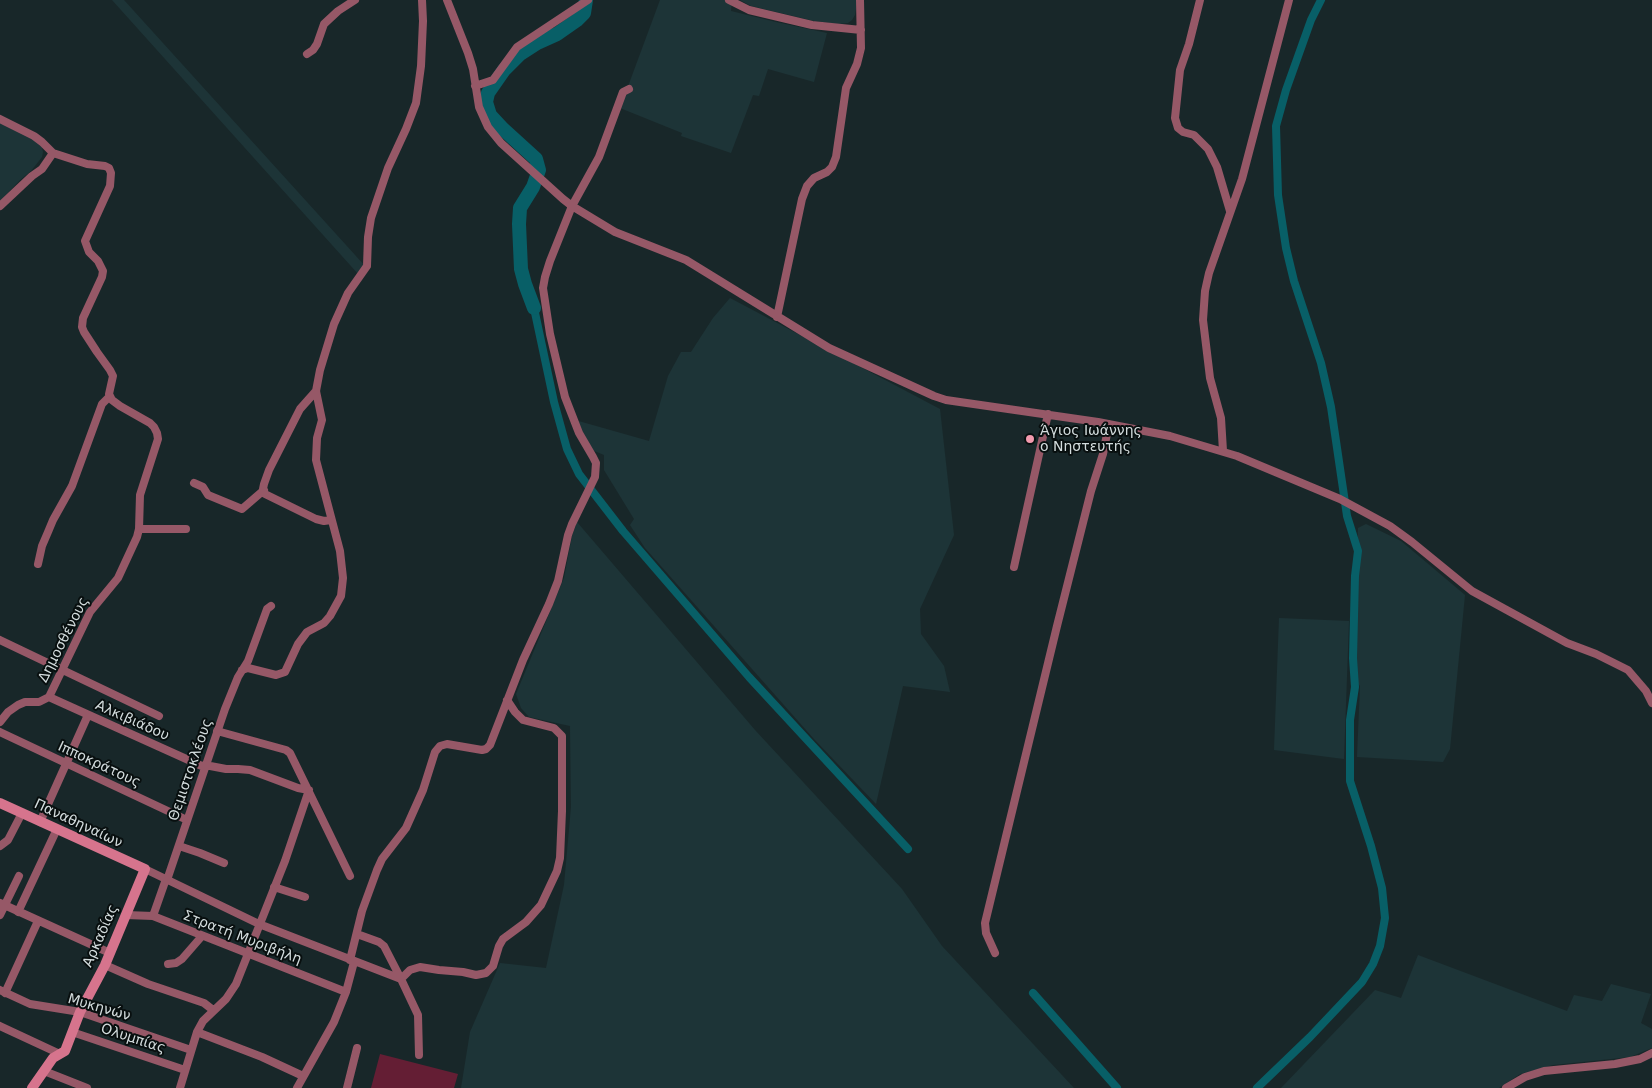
<!DOCTYPE html>
<html>
<head>
<meta charset="utf-8">
<style>
  body { margin:0 }
  canvas { display:block; background:#182729 }
</style>
</head>
<body>
<canvas width="1652" height="1088"></canvas>
<script>
const c = document.querySelector('canvas').getContext('2d');
c.lineJoin = 'round';
function fill(path, color) {
  c.fillStyle = color;
  c.fill(path, 'evenodd');
}
function toPath(rows) {
  const path = new Path2D();
  for (const r of rows) {
    path.moveTo(r[0], r[1]);
    for (let i = 2; i < r.length; i += 2) path.lineTo(r[i], r[i + 1]);
  }
  return path;
}
function stroke(path, color, width, dash) {
  c.strokeStyle = color;
  c.lineWidth = width;
  c.lineCap = dash ? 'butt' : 'round';
  c.setLineDash(dash || []);
  c.stroke(path);
}
function drawText(font, color, halo, rows, align = 'center') {
  c.font = font + ' "DejaVu Sans",sans-serif';
  c.lineWidth = 4;
  c.setLineDash([]);
  c.textBaseline = 'middle';
  c.strokeStyle = halo;
  c.fillStyle = color;
  for (const [text, x, y, turn = 0] of rows) {
    c.save();
    c.translate(x, y);
    c.rotate((+turn || 0) * Math.PI / 180);
    c.textAlign = isNaN(turn) ? turn : align;
    if (halo) c.strokeText(text, 0, 0);
    c.fillText(text, 0, 0);
    c.restore();
  }
}
const built = toPath([
  [112,0,124,0,365,266,359,275],
  [660,0,732,0,731,11,776,22,827,33,814,82,768,69,759,96,753,95,731,153,681,136,682,133,620,108],
  [740,0,856,0,856,9,855,15,852,20,848,23,838,24,814,21,751,6],
  [0,122,41,143,43,152,42,157,31,171,20,180,0,201],
  [730,298,940,409,954,535,920,609,921,634,944,666,950,692,903,686,876,804,814,739,645,548,630,525,634,519,604,470,604,455,592,450,575,420,649,441,668,376,681,352,691,352,713,318],
  [577,522,755,730,902,889,942,946,1074,1088,461,1088,470,1032,500,963,546,968,564,885,571,807,570,726,529,717,521,708,516,694,564,578,572,536],
  [1366,524,1401,541,1465,595,1450,749,1443,762,1357,757,1360,686,1356,681,1354,659,1358,528],
  [1279,618,1349,621,1344,759,1274,750],
  [1418,955,1567,1011,1574,995,1602,1001,1611,984,1651,994,1641,1023,1652,1029,1652,1048,1630,1057,1553,1065,1520,1074,1499,1088,1281,1088,1375,990,1401,998]
]);
const green = toPath([
  [380,1054,458,1074,454,1088,371,1088]
]);
const canal = toPath([
  [534,308,554,402,567,449,579,474,623,531,749,677,908,849],
  [1033,993,1117,1088],
  [1257,1088,1310,1037,1362,982,1373,964,1380,946,1385,918,1382,888,1371,846,1350,781,1350,720,1355,687,1353,658,1355,576,1358,551,1347,516,1331,407,1321,363,1294,281,1286,248,1278,195,1276,126,1286,90,1311,20,1321,0]
]);
const river = toPath([
  [534,308,525,284,521,269,519,224,520,208,533,187,539,170,536,159,503,129,490,115,486,102,488,93,504,70,520,54,537,43,557,34,577,20,584,13,586,0]
]);
const street = toPath([
  [447,0,468,53,473,69,479,107,488,127,501,143,563,199,572,206,615,232,686,260,829,348,934,396,946,400,1098,422,1170,436,1237,456,1340,499,1390,526,1412,542,1472,591,1567,643,1596,654,1628,670,1646,691,1652,703],
  [729,0,749,10,812,25,861,30],
  [1200,0,1189,44,1180,70,1175,118,1178,128,1183,132,1194,135,1208,149,1217,167,1230,211],
  [307,54,313,50,317,44,324,24,338,11,355,0],
  [475,86,493,80,517,47,588,0],
  [0,119,34,136,42,142,53,153,87,164,105,166,109,168,111,173,110,186,85,241,89,252,98,261,103,271,102,277,83,318,82,327,84,332,97,352,110,370,113,376,109,394,110,396],
  [0,206,32,176,42,169,53,153],
  [777,317,802,199,807,186,814,178,827,172,832,167,836,157,846,88,857,64,861,48,860,0],
  [316,391,300,409,269,470,264,484,263,489,265,494,316,519,324,521,331,520],
  [1223,451,1221,418,1210,378,1207,353,1203,320,1205,291,1209,273,1242,179,1289,0],
  [194,483,203,487,208,495,242,509,264,490],
  [139,529,186,529],
  [38,564,42,546,48,532,53,520,72,486,102,404,110,396],
  [1014,567,1048,414],
  [0,640,159,716],
  [242,670,248,668,276,675,285,672,298,644,307,632,324,623,330,616,341,596,343,578,340,551,316,460,317,438,322,420,316,391,320,370,334,324,348,293,367,266,368,237,371,218,388,168,406,129,416,103,421,66,423,21,422,0],
  [49,697,204,767],
  [0,722,8,712,18,705,25,702,39,702,49,697,90,612,118,578,137,537,139,529,140,495,158,439,157,433,154,427,150,423,120,406,112,400,110,396],
  [217,731,286,750,290,753,350,876],
  [0,732,187,820],
  [40,822,88,715],
  [0,846,8,840,22,813],
  [179,846,200,853,224,863],
  [145,869,259,924,401,979,410,970,420,967,439,970,463,972,476,975,486,973,493,966,499,946,503,939,526,922,541,905,557,871,560,858,562,811,562,736,554,728,523,720,515,712,507,700],
  [167,880,225,709,238,677,248,661,267,609,271,606],
  [274,887,305,897],
  [0,903,110,953],
  [18,912,57,829],
  [0,915,19,876],
  [126,915,153,916,346,992],
  [153,916,166,879],
  [357,934,379,942,384,946,401,979,418,1015,419,1055],
  [995,953,986,933,985,923,1057,626,1091,491,1103,454,1109,424],
  [350,960,362,911,377,870,382,859,406,828,423,790,435,752,440,746,447,744,482,750,486,749,490,745,523,660,549,604,558,581,568,535,572,524,595,477,596,463,593,457,579,433,565,397,550,334,543,288,545,277,550,261,572,206,599,157,623,92,629,89],
  [168,964,176,963,182,959,202,936],
  [105,965,148,984,204,1003,213,1010],
  [0,990,30,1004,80,1012,191,1050],
  [5,993,38,921],
  [0,1026,60,1054],
  [72,1032,185,1070],
  [197,1032,262,1057,303,1076],
  [44,1071,87,1088],
  [180,1088,197,1032,203,1021,226,999,236,984,285,861,309,790,298,788,250,770,238,769,226,769,205,765],
  [297,1088,334,1022,346,992,354,962],
  [347,1088,357,1048],
  [1506,1088,1525,1077,1544,1071,1615,1064,1640,1059,1652,1053]
]);
const secondary = toPath([
  [0,803,145,869,105,965,80,1012,65,1051,53,1058,32,1088]
]);
const markers = [
  [1030,439,5,"#f29aae"]
];
const poiNames = [
  ["Άγιος Ιωάννης",1040,431],
  ["ο Νηστευτής",1040,447]
];
const streetNames = [
  ["Δημοσθένους",64,640,-63],
  ["Αλκιβιάδου",132,721,24],
  ["Ιπποκράτους",99,765,25],
  ["Θεμιστοκλέους",191,770,-71],
  ["Παναθηναίων",78,824,25],
  ["Αρκαδίας",101,936,-66],
  ["Στρατή Μυριβήλη",242,938,21],
  ["Μυκηνών",99,1008,16],
  ["Ολυμπίας",133,1039,18]
];
fill(built, '#1d3437');
fill(green, '#641e34');
stroke(canal, '#085f67', 8);
stroke(river, '#085f67', 14);
stroke(street, '#965867', 8);
stroke(secondary, '#d6748d', 10);
for (const [x, y, r, color] of markers) {
  const dot = new Path2D();
  dot.arc(x, y, r, 0, 2 * Math.PI);
  c.fillStyle = color;
  c.fill(dot);
  stroke(dot, '#080f0f', 2);
}
drawText('14px', '#d3dcdd', '#080f0f', poiNames, 'left');
drawText('14px', '#d3dcdd', '#080f0f', streetNames);
</script>
</body>
</html>
